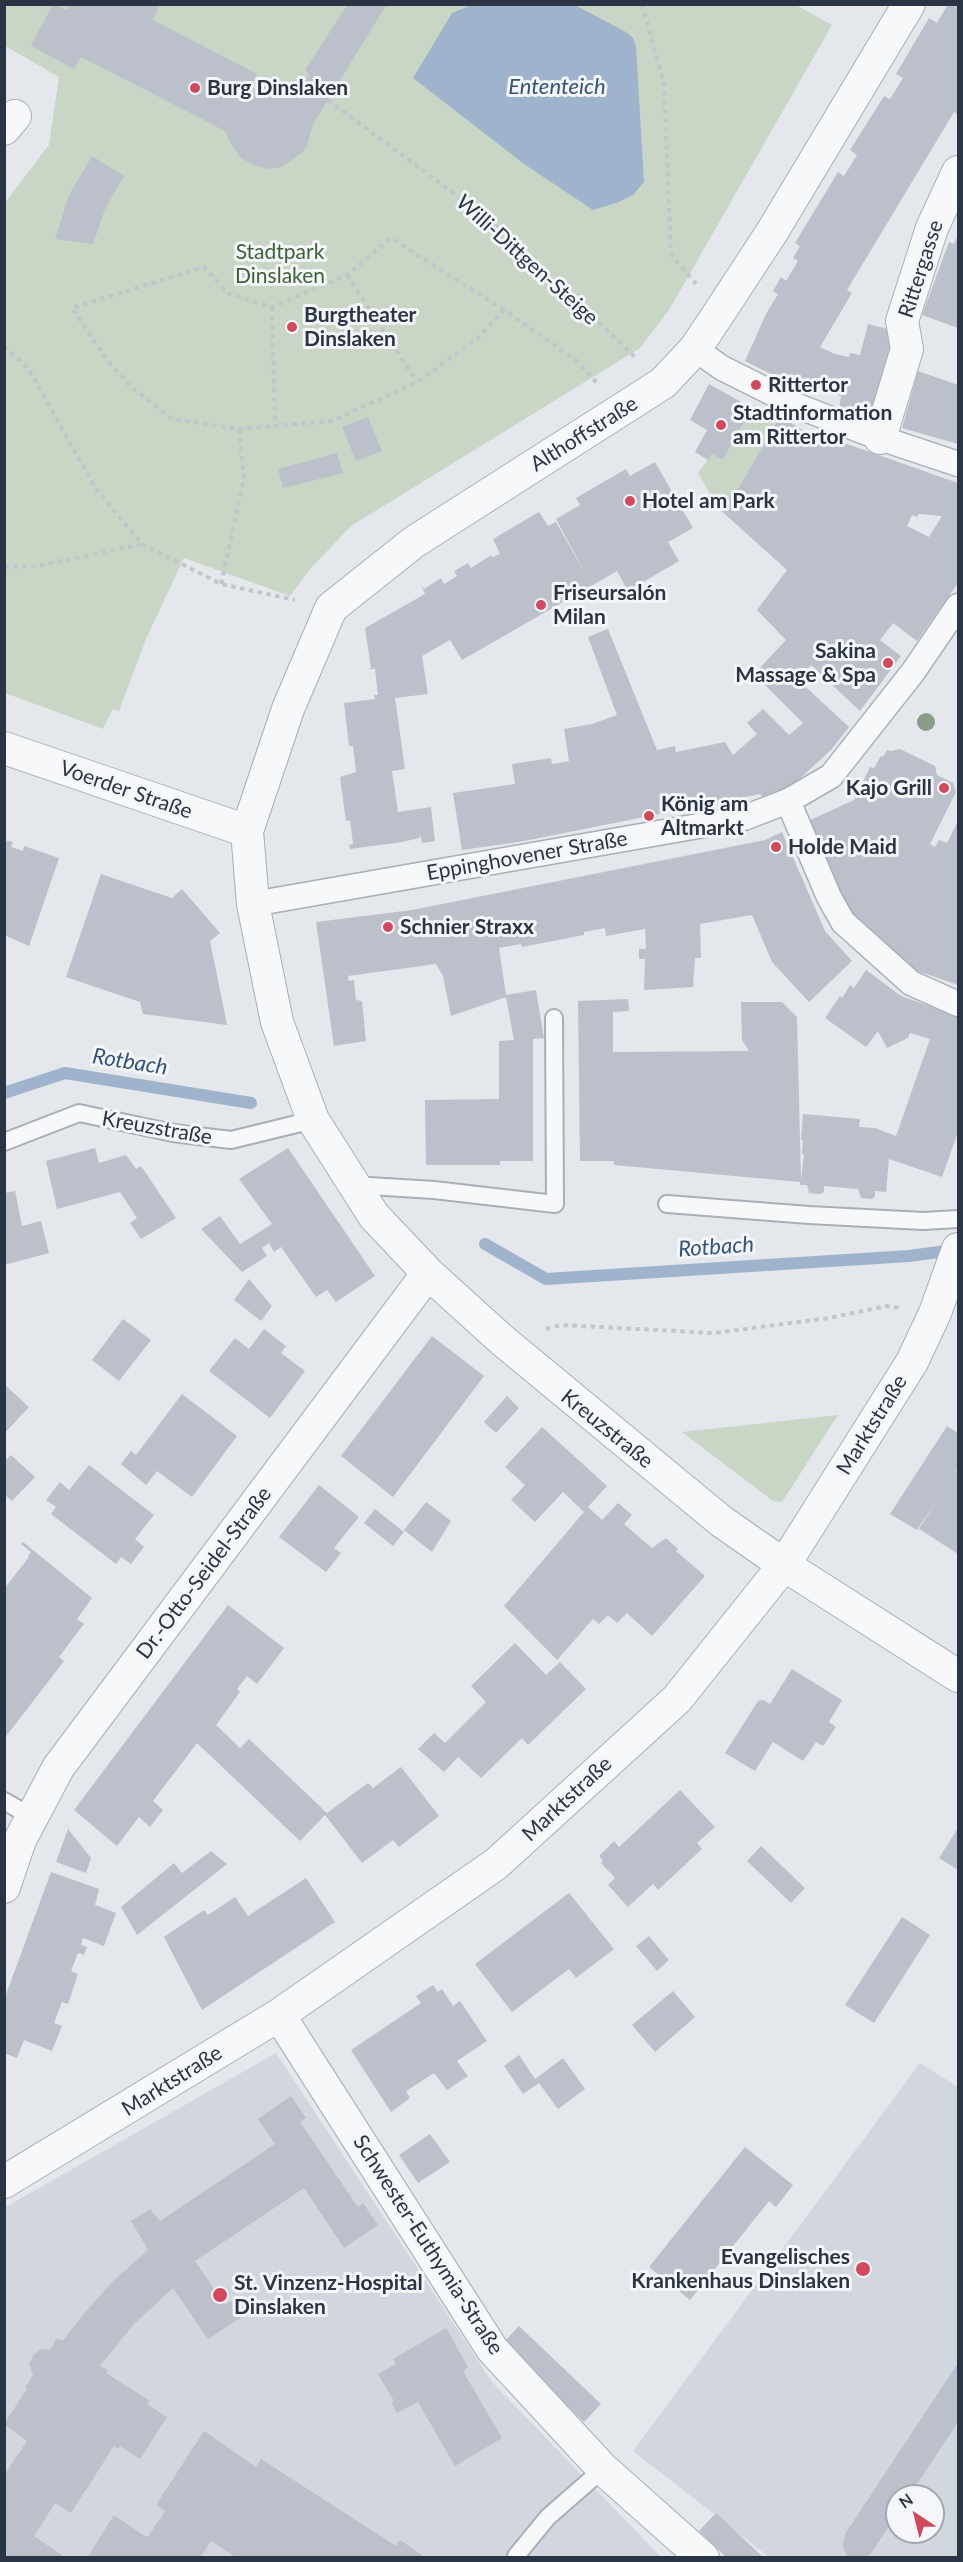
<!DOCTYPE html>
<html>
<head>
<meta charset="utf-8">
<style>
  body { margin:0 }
  #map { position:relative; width:963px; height:2562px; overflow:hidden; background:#e4e7ec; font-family:Lato,sans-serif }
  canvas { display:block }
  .frame { position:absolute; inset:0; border:6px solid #2b3445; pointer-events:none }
  .north { position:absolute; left:885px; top:2484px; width:60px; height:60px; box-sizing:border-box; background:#f4f6f9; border:2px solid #a4a8b1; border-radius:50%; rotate:325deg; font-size:16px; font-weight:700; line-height:24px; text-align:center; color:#2b3445 }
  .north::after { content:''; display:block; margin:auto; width:21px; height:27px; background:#d1495b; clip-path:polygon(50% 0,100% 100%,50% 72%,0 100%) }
</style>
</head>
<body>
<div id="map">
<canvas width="963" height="2562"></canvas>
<div class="frame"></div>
<div class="north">N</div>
</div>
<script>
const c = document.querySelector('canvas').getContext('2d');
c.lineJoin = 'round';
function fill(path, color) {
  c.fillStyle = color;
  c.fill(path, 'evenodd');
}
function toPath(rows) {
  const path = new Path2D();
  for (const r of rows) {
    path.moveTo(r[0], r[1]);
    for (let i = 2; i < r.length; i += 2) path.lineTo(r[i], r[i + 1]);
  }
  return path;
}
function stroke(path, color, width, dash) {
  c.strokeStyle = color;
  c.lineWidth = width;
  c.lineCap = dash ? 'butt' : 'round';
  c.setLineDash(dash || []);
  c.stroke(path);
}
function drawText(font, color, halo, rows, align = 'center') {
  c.font = font + ' Lato,sans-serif';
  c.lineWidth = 6;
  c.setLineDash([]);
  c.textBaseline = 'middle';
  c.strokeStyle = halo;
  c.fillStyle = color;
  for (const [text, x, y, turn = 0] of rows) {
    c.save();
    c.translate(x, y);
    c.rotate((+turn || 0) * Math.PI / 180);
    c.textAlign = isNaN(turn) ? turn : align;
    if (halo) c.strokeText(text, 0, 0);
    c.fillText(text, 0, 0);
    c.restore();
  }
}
const built = toPath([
  [276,2053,492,2382,661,2557,5,2557,4,2208],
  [920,2063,958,2087,958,2557,769,2557,633,2451],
  [897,2496,933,2496,933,2532,897,2532]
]);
const green = toPath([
  [794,4,832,25,669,310,640,348,351,526,311,568,290,596,184,558,146,639,119,711,113,709,103,729,5,693,4,204,49,145,59,77,7,47,5,48,5,5],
  [754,405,780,416,739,487,718,508,698,473,712,454,723,460],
  [838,1415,782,1502,773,1501,682,1432]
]);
const water = toPath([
  [474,4,575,5,626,32,633,38,636,47,644,182,633,195,619,202,593,210,524,164,413,78,452,13]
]);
const stream = toPath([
  [4,1093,65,1073,251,1103],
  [485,1244,546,1279,909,1256,954,1250]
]);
const building = toPath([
  [53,4,67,10,70,4,160,4,153,20,257,74,247,91,253,94,258,84,272,81,285,85,298,94,310,74,305,70,348,4,387,4,313,124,307,146,302,153,281,167,269,169,254,165,241,158,230,142,226,132,208,122,81,57,74,69,31,46],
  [948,4,958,7,958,115,954,112,865,260,847,290,852,293,820,347,835,354,849,357,850,353,860,355,868,324,896,331,876,420,839,409,841,396,794,383,793,385,745,361,766,314,778,294,773,291,781,277,786,281,798,261,793,258,800,246,795,243,838,172,844,176,857,155,850,150,884,96,890,99,903,78,896,74,929,18,937,23],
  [92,156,124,176,105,209,93,244,55,239,69,195],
  [958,235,958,328,922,315,949,242,954,244],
  [918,371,958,385,958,444,902,428],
  [709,384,752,408,723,460,712,454,708,460,695,452,707,430,690,420],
  [780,416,828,446,830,438,958,483,958,583,917,641,893,623,880,640,901,656,860,711,811,665,797,679,849,727,831,750,785,792,765,800,760,794,524,841,462,850,453,793,515,784,512,764,551,758,552,764,569,761,564,729,592,724,617,715,588,637,608,629,657,750,675,746,676,752,725,742,733,755,757,734,747,723,763,709,789,735,803,723,754,674,786,640,757,610,787,570,718,508,739,487],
  [919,514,942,516,929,537,907,526,912,515,917,517],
  [368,417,382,451,356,461,342,427],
  [337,453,343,473,283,488,278,469],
  [655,462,693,528,668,542,679,561,628,591,617,571,462,660,450,640,422,656,428,694,395,698,405,769,392,771,398,812,431,807,435,841,422,843,421,836,419,838,402,842,350,849,349,845,353,844,350,820,346,821,340,777,356,772,353,746,349,746,344,703,375,699,374,695,378,695,375,669,367,669,371,668,365,628,425,594,421,585,424,589,441,578,444,584,457,576,454,571,468,563,471,568,490,556,493,557,500,554,493,539,539,512,548,526,556,522,589,580,556,519,580,505,576,498,626,469,630,476],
  [900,749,935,766,937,775,953,783,956,792,930,844,935,847,939,840,947,843,958,821,958,985,915,970,870,938,850,915,808,821,854,800,870,767,874,768,881,756,883,757,887,750,891,751],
  [782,832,825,931,852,961,809,1002,772,962,752,915,700,924,701,958,695,958,693,987,644,990,645,959,639,959,639,949,646,949,645,929,606,936,605,928,584,932,584,935,522,947,521,944,499,948,506,995,536,990,544,1038,533,1039,533,1161,500,1161,500,1165,426,1165,425,1100,499,1099,499,1041,514,1040,506,997,451,1016,443,976,436,964,348,976,349,981,354,980,356,1000,362,1001,366,1041,334,1046,316,922,412,910,765,840],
  [4,840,13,842,11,847,23,851,24,846,59,858,29,946,4,935],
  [101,874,172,898,182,889,220,933,210,941,227,1025,143,1014,140,1002,66,977],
  [866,970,901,996,958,1016,958,1132,942,1177,889,1159,886,1192,875,1191,875,1197,871,1199,861,1198,858,1189,824,1186,824,1192,820,1194,809,1193,807,1185,800,1185,800,1182,614,1165,614,1161,580,1161,578,1001,628,999,629,1011,613,1012,613,1052,749,1051,742,1040,741,1002,782,1002,797,1017,801,1180,804,1154,802,1154,803,1141,801,1140,803,1114,860,1119,859,1127,875,1128,896,1136,930,1039,910,1033,908,1038,887,1048,878,1031,866,1047,825,1018,840,996,842,998,850,985,854,988],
  [95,1148,99,1163,126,1155,136,1169,141,1166,176,1218,141,1239,130,1223,137,1218,120,1192,57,1209,46,1161],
  [288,1148,375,1276,336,1302,327,1290,316,1297,281,1247,274,1252,269,1243,262,1248,267,1256,242,1272,201,1229,220,1216,240,1244,272,1224,239,1179],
  [15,1191,22,1226,41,1221,49,1253,4,1265,4,1193],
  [249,1279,272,1306,261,1321,234,1300],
  [123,1319,151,1340,119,1381,92,1360],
  [264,1329,286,1346,281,1353,305,1371,270,1418,209,1371,235,1338,249,1349],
  [432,1336,484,1376,393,1497,341,1456],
  [4,1384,29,1407,4,1434],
  [182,1394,237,1436,192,1497,157,1471,146,1485,121,1464,131,1451,136,1455],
  [507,1396,519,1408,496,1433,484,1422],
  [947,1426,958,1433,958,1468,956,1471,958,1473,958,1554,919,1529,936,1502,917,1530,890,1514],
  [542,1427,607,1486,588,1507,602,1520,618,1503,632,1515,624,1524,652,1548,666,1538,678,1549,676,1551,705,1576,652,1636,627,1613,617,1623,608,1615,599,1624,593,1619,557,1660,504,1606,584,1512,563,1492,535,1522,511,1500,525,1485,505,1467],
  [11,1455,35,1477,12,1501,4,1494,4,1462],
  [89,1465,154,1515,135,1539,144,1547,131,1564,121,1557,116,1564,51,1514,56,1507,46,1500,60,1482,69,1490],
  [319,1485,359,1517,334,1548,341,1553,326,1572,279,1537],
  [426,1502,451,1521,432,1552,404,1530],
  [375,1509,404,1532,393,1546,364,1523],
  [23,1542,92,1598,77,1619,84,1624,59,1657,64,1661,4,1739,4,1589,29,1557,28,1556,31,1552,21,1544],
  [228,1605,284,1648,257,1684,247,1676,237,1689,240,1692,216,1725,240,1748,249,1739,327,1813,368,1783,373,1788,401,1767,439,1816,399,1847,393,1840,362,1863,325,1815,300,1841,197,1743,153,1801,163,1810,150,1827,139,1817,117,1846,74,1810],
  [515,1643,546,1675,560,1662,586,1689,528,1745,522,1738,481,1778,458,1757,444,1772,418,1749,434,1733,445,1743,486,1702,471,1686],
  [792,1669,842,1700,829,1722,836,1727,823,1746,816,1742,803,1761,773,1742,755,1771,725,1753,758,1701,763,1700,770,1704],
  [680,1790,715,1827,697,1843,702,1849,658,1890,653,1884,628,1907,608,1885,615,1878,601,1863,603,1861,599,1856,614,1841,619,1847],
  [958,1828,958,1870,939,1858],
  [68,1829,91,1858,86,1873,56,1862],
  [761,1846,805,1888,791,1903,747,1861],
  [211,1851,227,1864,137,1935,121,1907,174,1863,182,1873],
  [51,1872,99,1889,95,1905,116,1913,104,1946,83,1938,81,1945,87,1947,84,1955,78,1953,71,1971,78,1974,68,2004,62,2002,54,2023,62,2026,52,2051,24,2040,17,2058,4,2053,4,2000],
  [306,1878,335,1922,202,2010,164,1937,204,1910,208,1915,235,1897,248,1916],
  [569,1893,614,1949,576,1978,569,1969,512,2012,475,1964],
  [902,1917,930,1935,874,2023,845,2005],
  [649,1936,669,1960,657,1971,636,1946],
  [433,1985,438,1992,442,1989,453,2006,460,2001,487,2041,457,2061,468,2076,447,2090,434,2073,406,2091,410,2098,391,2112,351,2050,421,2003,416,1996],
  [673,1991,695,2017,655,2052,632,2025],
  [519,2055,535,2079,563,2058,585,2089,558,2109,539,2083,523,2094,504,2066],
  [291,2096,306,2118,300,2122,358,2207,363,2203,378,2225,344,2248,304,2188,195,2261,225,2305,231,2301,242,2317,208,2339,173,2288,133,2325,100,2366,108,2370,106,2373,150,2401,147,2404,167,2417,140,2459,120,2446,119,2449,114,2446,71,2513,55,2503,34,2536,66,2558,5,2558,5,2474,27,2441,4,2424,27,2389,25,2388,33,2375,29,2364,34,2354,42,2349,50,2350,57,2338,63,2341,81,2317,113,2281,148,2250,131,2221,150,2209,160,2221,275,2144,258,2119],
  [430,2134,450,2162,418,2183,399,2155],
  [745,2147,793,2185,776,2207,769,2201,690,2300,649,2267],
  [519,2326,601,2404,584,2422,502,2344],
  [446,2328,468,2367,463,2371,502,2438,455,2466,418,2402,397,2413,391,2402,394,2401,378,2374,396,2364,393,2359],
  [958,2363,958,2422,909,2496,897,2496,897,2514,868,2558,848,2558,843,2547,845,2534],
  [204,2431,256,2467,261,2459,396,2546,400,2540,422,2555,420,2558,237,2558,211,2541,200,2558,87,2558,114,2515,146,2537,149,2535,165,2511,156,2505],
  [716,2513,764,2558,727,2558,699,2531]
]);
const path = toPath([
  [642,4,664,84,671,254,696,284],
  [328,100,491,221,636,358],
  [347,275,417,382],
  [272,307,275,426],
  [504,310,391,238,347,275,272,307,229,294,204,267,72,308,107,360,129,385,172,419,239,429,332,421,417,382,478,338,504,310,577,361,597,383],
  [4,346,28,368,96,489,142,544,221,584,295,600],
  [4,567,37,566,142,544],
  [221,584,244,478,239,429],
  [546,1329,561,1325,714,1333,829,1318,887,1306,899,1308]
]);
const service = toPath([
  [4,1142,79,1113,173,1133,231,1140,313,1120],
  [353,1185,434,1190,555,1204,554,1018],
  [667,1204,809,1215,923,1221,958,1219],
  [4,1801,32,1817],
  [516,2556,548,2517,603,2469]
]);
const pedestrian = toPath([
  [695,349,722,368,800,407,880,438,958,464],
  [788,801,829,897,843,922,911,983,958,1004],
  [253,904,744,818,788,801,831,776,913,672,958,606]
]);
const minor = toPath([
  [909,4,772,232,719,313,695,349,663,383,414,542,331,608,288,709,247,831,253,904,277,1022,313,1120,374,1216,428,1273,502,1340,721,1521,784,1565,958,1676],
  [4,129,15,116],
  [880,438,907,349,902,321,932,228,958,172],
  [4,748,247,831],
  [4,1887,20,1840,58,1768,428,1273],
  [279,2015,492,2349,603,2469,703,2558],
  [4,2182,279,2015,496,1864,677,1699,784,1565,912,1362,935,1313,958,1249]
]);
const trees = [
  [926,722]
];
const markers = [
  [195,88,6,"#d1495b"],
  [292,327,6,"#d1495b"],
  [756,385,6,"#d1495b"],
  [721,425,6,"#d1495b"],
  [630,501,6,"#d1495b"],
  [541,605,6,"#d1495b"],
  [888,663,6,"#d1495b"],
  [944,788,6,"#d1495b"],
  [649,816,6,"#d1495b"],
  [776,847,6,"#d1495b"],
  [388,927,6,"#d1495b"],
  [863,2269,8,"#d1495b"],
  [220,2295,8,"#d1495b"]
];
const poiNames = [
  ["Burg Dinslaken",207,88],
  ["Burgtheater",304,315],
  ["Dinslaken",304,339],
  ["Rittertor",768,385],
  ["Stadtinformation",733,413],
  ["am Rittertor",733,437],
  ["Hotel am Park",642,501],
  ["Friseursalón",553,593],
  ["Milan",553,617],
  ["Sakina",876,651,"right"],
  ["Massage & Spa",876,675,"right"],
  ["Kajo Grill",932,788,"right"],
  ["König am",661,804],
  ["Altmarkt",661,828],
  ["Holde Maid",788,847],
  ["Schnier Straxx",400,927],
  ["Evangelisches",850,2257,"right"],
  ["Krankenhaus Dinslaken",850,2281,"right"],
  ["St. Vinzenz-Hospital",234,2283],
  ["Dinslaken",234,2307]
];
const parkNames = [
  ["Stadtpark",280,252],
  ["Dinslaken",280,276]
];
const streetNames = [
  ["Willi-Dittgen-Steige",527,260,42],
  ["Rittergasse",921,269,-72],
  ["Althoffstraße",584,434,-32],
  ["Voerder Straße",126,790,19],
  ["Eppinghovener Straße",527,856,-10],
  ["Kreuzstraße",157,1128,10],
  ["Marktstraße",872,1425,-58],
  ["Kreuzstraße",607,1429,39],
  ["Dr.-Otto-Seidel-Straße",204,1573,-53],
  ["Marktstraße",567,1799,-43],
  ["Marktstraße",172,2081,-32],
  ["Schwester-Euthymia-Straße",428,2245,57]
];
const waterNames = [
  ["Ententeich",557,87],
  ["Rotbach",130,1062,9],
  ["Rotbach",716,1247,-4]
];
fill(built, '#d2d6de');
fill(green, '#c9d6c5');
fill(water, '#9fb4cc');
stroke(stream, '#9fb4cc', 12);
fill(building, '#bbc0ca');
stroke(service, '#a9aeb7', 20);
stroke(pedestrian, '#a9aeb7', 27);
stroke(minor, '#a9aeb7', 34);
stroke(path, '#c2c5cb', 4, [4.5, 4.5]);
stroke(service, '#f7f8fa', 16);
stroke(pedestrian, '#f7f8fa', 24);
stroke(minor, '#f7f8fa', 32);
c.fillStyle = '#899d89';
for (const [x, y] of trees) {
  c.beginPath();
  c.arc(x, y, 9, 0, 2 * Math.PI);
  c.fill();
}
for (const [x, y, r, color] of markers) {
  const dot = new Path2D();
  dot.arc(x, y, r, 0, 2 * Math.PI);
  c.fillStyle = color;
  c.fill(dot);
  stroke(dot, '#f4f6f9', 2);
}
drawText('bold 21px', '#2b3445', '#f4f6f9', poiNames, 'left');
drawText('21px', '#3f6138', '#f4f6f9', parkNames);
drawText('21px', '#2b3445', '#f4f6f9', streetNames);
drawText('italic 22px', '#34527a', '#f4f6f9', waterNames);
</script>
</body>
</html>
